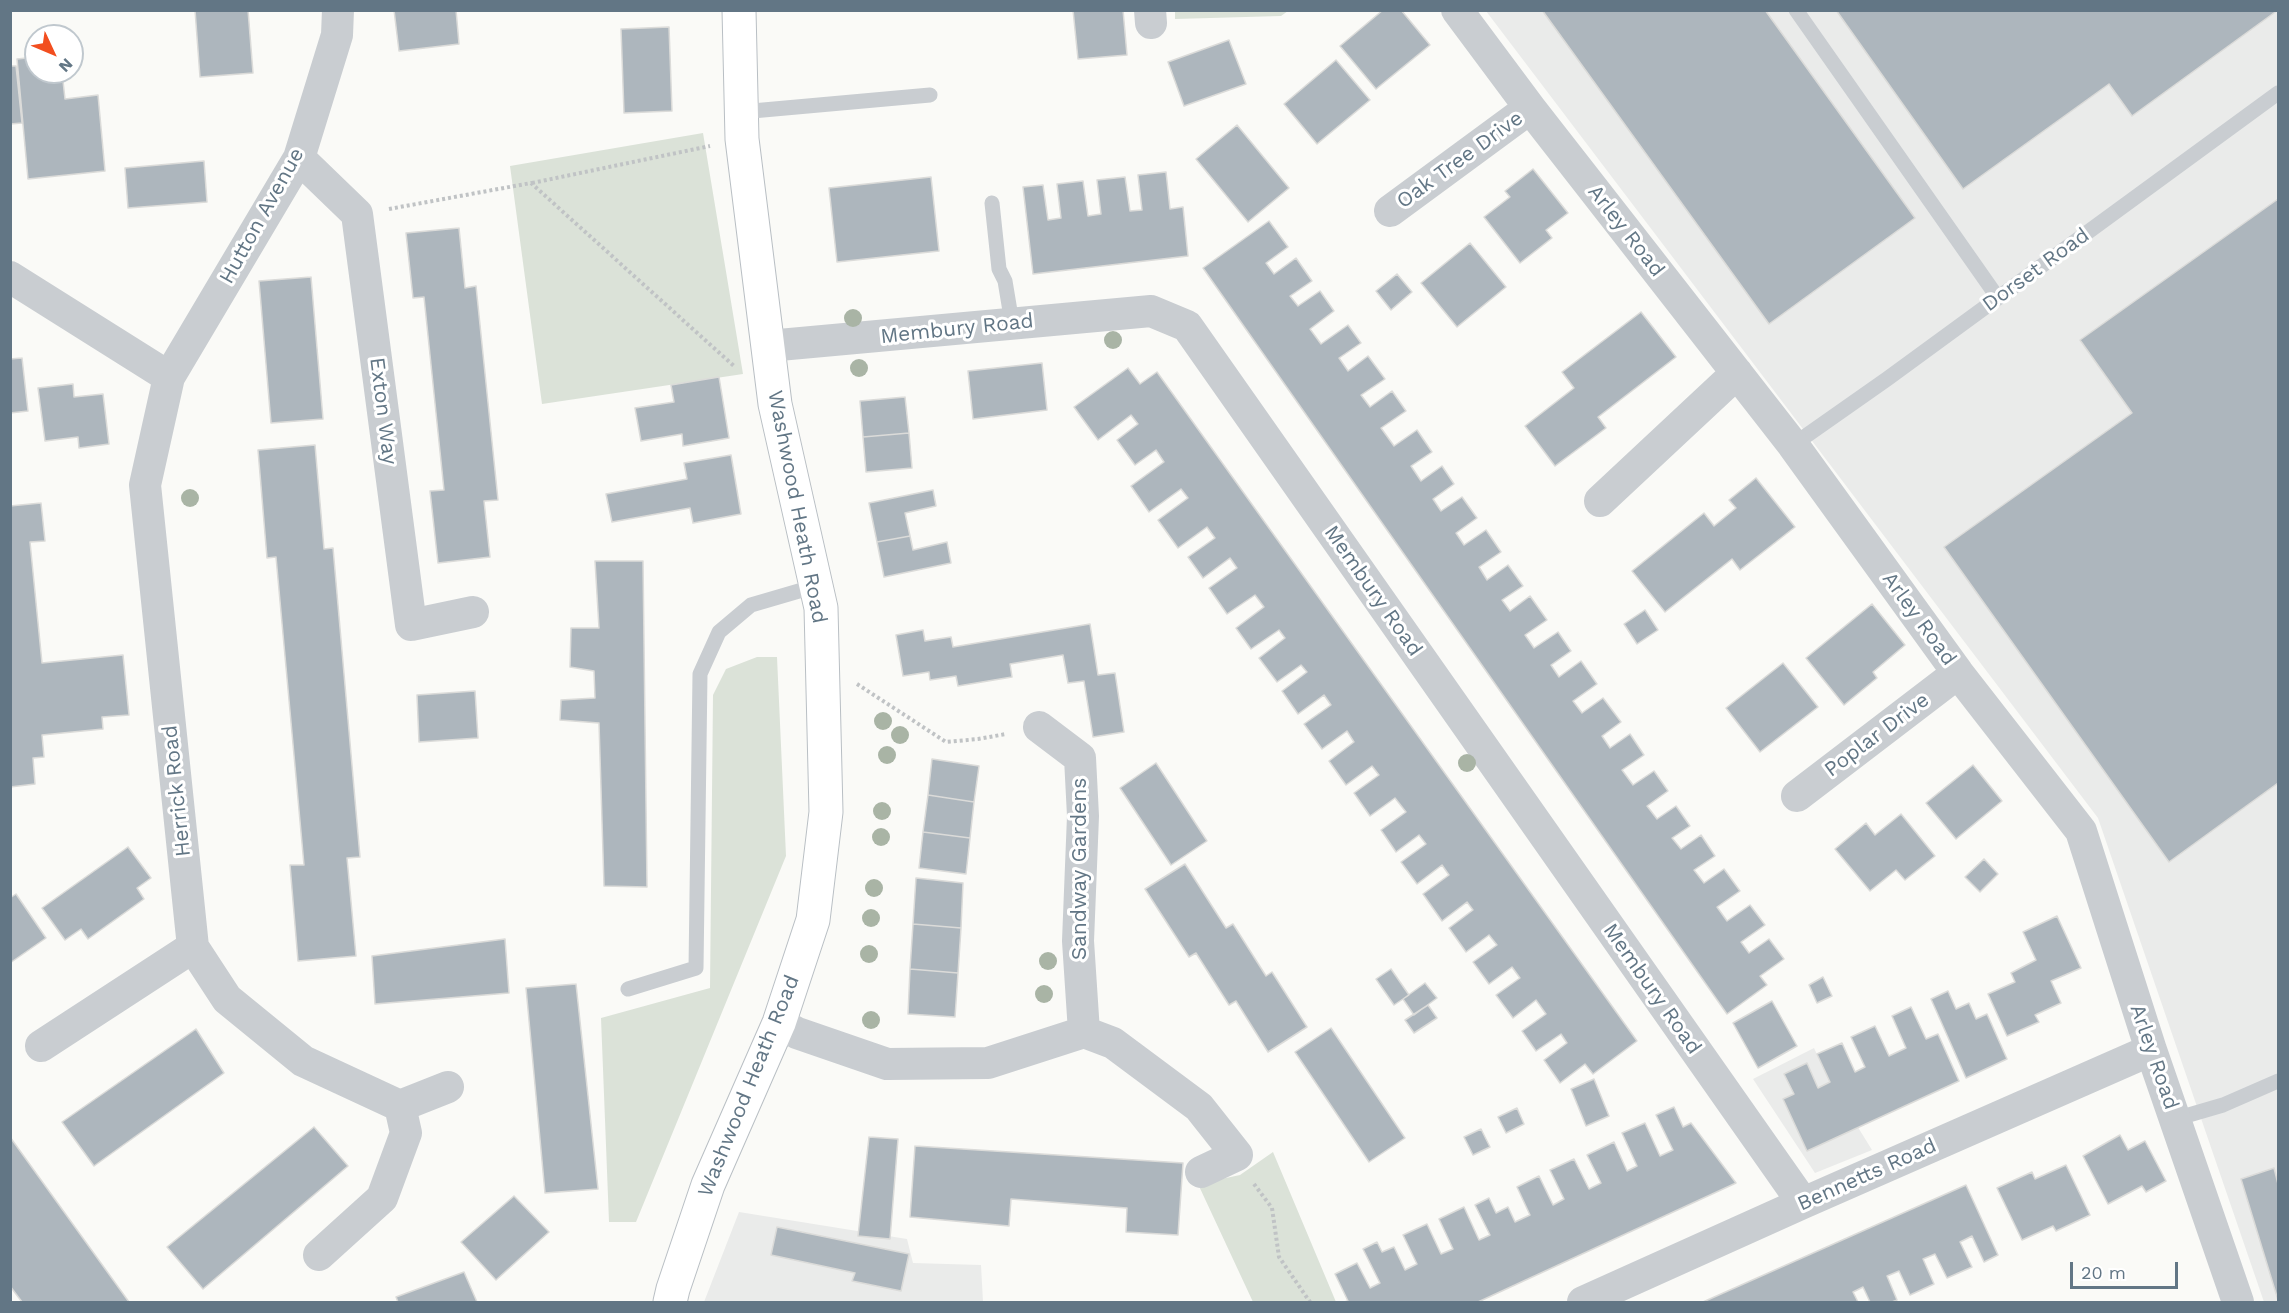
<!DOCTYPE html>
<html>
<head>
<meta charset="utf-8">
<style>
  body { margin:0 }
  #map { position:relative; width:2289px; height:1313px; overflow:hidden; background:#fafaf7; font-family:"Work Sans",sans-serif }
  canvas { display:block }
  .frame { position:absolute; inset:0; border:12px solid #627685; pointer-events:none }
  .north { position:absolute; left:24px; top:24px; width:60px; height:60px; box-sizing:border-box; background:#fff; border:2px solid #c0c8ce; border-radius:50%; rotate:134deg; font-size:16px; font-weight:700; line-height:24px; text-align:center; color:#627685 }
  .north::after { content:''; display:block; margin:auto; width:21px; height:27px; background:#f24e1f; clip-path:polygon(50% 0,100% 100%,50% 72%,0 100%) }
  .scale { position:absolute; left:2070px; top:1262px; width:108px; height:27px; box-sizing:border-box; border:3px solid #627685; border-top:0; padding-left:8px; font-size:18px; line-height:21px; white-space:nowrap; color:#627685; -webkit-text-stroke:4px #fff; paint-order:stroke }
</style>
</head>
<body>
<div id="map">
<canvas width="2289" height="1313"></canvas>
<div class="frame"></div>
<div class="north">N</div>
<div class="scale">20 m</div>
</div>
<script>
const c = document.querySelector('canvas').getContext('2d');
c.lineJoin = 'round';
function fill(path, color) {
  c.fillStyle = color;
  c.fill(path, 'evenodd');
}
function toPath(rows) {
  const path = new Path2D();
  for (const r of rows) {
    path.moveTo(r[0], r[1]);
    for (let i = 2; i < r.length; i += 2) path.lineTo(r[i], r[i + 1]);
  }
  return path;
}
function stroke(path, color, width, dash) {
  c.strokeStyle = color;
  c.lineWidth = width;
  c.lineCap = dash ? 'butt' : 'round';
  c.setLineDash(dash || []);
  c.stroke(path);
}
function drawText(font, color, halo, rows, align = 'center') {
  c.font = font + ' "Work Sans",sans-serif';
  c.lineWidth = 6;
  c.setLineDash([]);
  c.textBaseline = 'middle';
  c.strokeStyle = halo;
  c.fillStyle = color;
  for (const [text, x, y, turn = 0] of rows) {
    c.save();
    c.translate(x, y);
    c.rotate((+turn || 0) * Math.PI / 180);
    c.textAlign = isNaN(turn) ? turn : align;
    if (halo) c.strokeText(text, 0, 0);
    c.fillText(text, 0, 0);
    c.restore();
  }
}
const built = toPath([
  [1486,11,2278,11,2278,1302,2264,1302,2098,818],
  [1814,1048,1830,1082,1872,1150,1815,1173,1753,1079],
  [739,1212,907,1239,913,1263,981,1265,983,1302,704,1302]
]);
const green = toPath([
  [1175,11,1175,10,1288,11,1281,16,1175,19],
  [703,133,743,374,542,404,510,166],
  [757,657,777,657,786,856,636,1222,609,1222,601,1018,710,988,713,695,726,669],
  [1273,1152,1336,1302,1253,1302,1198,1184,1240,1175]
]);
const building = toPath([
  [195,10,248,10,253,73,200,77,195,10],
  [394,10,456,10,459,44,399,51,394,10],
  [1073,10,1123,10,1127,55,1078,59,1073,10],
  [1383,10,1401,10,1430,45,1376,89,1340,46,1383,10],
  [1542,10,1765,10,1915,218,1769,324,1542,10],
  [1836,10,2278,10,2132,116,2109,84,1963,189,1836,10],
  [669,27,672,111,624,113,621,29,669,27],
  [1229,40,1246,84,1184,106,1168,62,1229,40],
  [36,57,36,72,62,72,65,99,98,95,105,171,28,179,17,59,36,57],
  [1336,60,1370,100,1317,144,1284,104,1336,60],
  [10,66,16,66,22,123,10,124,10,66],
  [1237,125,1289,188,1248,222,1196,159,1237,125],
  [204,161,207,202,128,208,125,168,204,161],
  [1533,169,1568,213,1546,230,1552,238,1520,263,1484,217,1510,197,1505,191,1533,169],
  [1166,172,1170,209,1183,207,1188,256,1033,274,1023,187,1043,185,1048,220,1061,218,1057,184,1083,181,1088,216,1101,214,1097,180,1125,177,1130,211,1142,210,1138,175,1166,172],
  [931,177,939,251,837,262,829,188,931,177],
  [2278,199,2278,783,2169,862,1944,547,2132,413,2080,340,2278,199],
  [1269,221,1288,247,1266,263,1274,274,1296,258,1312,281,1290,296,1298,306,1320,291,1334,311,1310,329,1321,344,1348,325,1361,343,1339,358,1348,371,1368,356,1385,379,1361,395,1370,407,1392,391,1406,411,1381,428,1394,446,1417,430,1432,452,1411,466,1421,481,1442,466,1454,484,1433,499,1441,511,1462,497,1477,518,1456,533,1464,545,1486,530,1501,552,1479,567,1487,580,1508,565,1523,586,1502,600,1510,611,1530,596,1547,620,1525,635,1534,648,1558,632,1571,651,1551,665,1559,677,1581,661,1597,684,1573,701,1582,713,1603,698,1621,722,1602,736,1610,748,1630,734,1644,755,1622,770,1633,785,1654,771,1668,791,1647,806,1657,819,1676,806,1690,826,1672,838,1681,849,1701,835,1715,856,1694,870,1704,883,1724,869,1740,891,1717,907,1727,921,1750,905,1765,925,1741,942,1749,953,1769,939,1784,959,1760,976,1767,985,1727,1014,1203,268,1269,221],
  [459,228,465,288,476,286,498,500,484,501,490,557,438,563,430,491,444,490,424,297,413,298,406,233,459,228],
  [1470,243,1506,287,1457,327,1421,283,1470,243],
  [1397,274,1412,292,1391,310,1376,291,1397,274],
  [311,277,323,419,271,423,259,281,311,277],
  [1641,312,1676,357,1598,417,1606,428,1555,466,1525,426,1574,388,1562,372,1641,312],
  [22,358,28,411,10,413,10,359,22,358],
  [1042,363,1047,410,973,419,968,371,1042,363],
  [1128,368,1140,384,1157,372,1637,1041,1593,1074,1585,1064,1560,1083,1544,1060,1567,1043,1561,1034,1536,1051,1522,1031,1546,1014,1536,1000,1513,1018,1496,995,1520,978,1512,967,1489,984,1473,962,1497,945,1489,935,1466,952,1449,928,1473,910,1467,902,1442,921,1423,894,1449,875,1442,865,1417,884,1401,862,1426,844,1419,835,1396,852,1381,830,1406,812,1395,798,1370,816,1354,793,1379,775,1372,766,1346,785,1329,761,1354,742,1347,731,1322,749,1304,724,1331,705,1324,695,1298,714,1282,691,1307,672,1301,665,1277,682,1259,658,1285,638,1279,630,1251,649,1236,628,1264,607,1255,595,1227,614,1209,588,1237,568,1230,558,1203,578,1188,557,1215,538,1207,527,1178,548,1158,520,1188,498,1181,489,1149,512,1131,486,1164,462,1156,450,1135,465,1117,440,1138,424,1131,415,1098,440,1074,407,1128,368],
  [719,377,729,438,683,446,682,434,641,441,635,408,674,402,671,385,719,377],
  [73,384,74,397,103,394,109,444,79,448,78,437,45,441,38,388,73,384],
  [905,397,909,433,863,437,860,401,905,397],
  [909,433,912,468,866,472,863,437,909,433],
  [315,445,324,549,333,548,360,857,347,858,356,956,298,961,290,865,304,865,276,557,267,558,258,450,315,445],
  [731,455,741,514,693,523,690,508,612,522,606,494,687,479,684,463,731,455],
  [1756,478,1795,527,1740,570,1732,559,1665,612,1632,571,1704,513,1714,526,1736,508,1729,500,1756,478],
  [933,490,936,506,905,513,910,536,877,542,869,503,933,490],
  [41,503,45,541,30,542,42,663,123,655,129,715,102,717,103,729,42,735,44,757,33,758,35,784,10,787,10,506,41,503],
  [910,536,913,550,947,542,951,563,884,577,877,542,910,536],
  [595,561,643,561,647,887,604,886,599,723,560,720,561,700,595,698,594,671,570,667,571,628,599,628,595,561],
  [1872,604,1905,645,1873,672,1877,678,1844,705,1806,658,1872,604],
  [1645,610,1658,630,1637,644,1624,624,1645,610],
  [1090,624,1098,675,1115,673,1124,732,1093,737,1084,681,1068,683,1063,655,1010,664,1012,677,958,686,956,676,930,680,929,672,903,676,896,635,923,630,925,641,951,637,953,647,1090,624],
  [1783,663,1818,707,1760,752,1726,708,1783,663],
  [475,691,478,738,419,742,417,695,475,691],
  [932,759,979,766,974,802,928,795,932,759],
  [1156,763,1207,841,1171,865,1120,788,1156,763],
  [1973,765,2002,801,1956,839,1926,803,1973,765],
  [928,795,974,802,970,838,923,832,928,795],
  [1901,814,1935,856,1905,880,1896,870,1870,891,1835,849,1866,823,1875,835,1901,814],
  [923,832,970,838,966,874,919,868,923,832],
  [128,847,151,878,137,888,144,899,88,939,81,929,65,940,42,908,128,847],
  [1984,859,1998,874,1980,892,1965,877,1984,859],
  [1185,864,1226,928,1233,924,1266,976,1272,972,1307,1027,1268,1052,1236,1001,1229,1005,1196,953,1189,957,1145,889,1185,864],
  [916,878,963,883,961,928,913,924,916,878],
  [16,894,46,938,10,963,10,898,16,894],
  [2057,916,2081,968,2051,981,2061,1003,2035,1015,2039,1022,2007,1036,1988,994,2015,982,2011,973,2036,960,2023,932,2057,916],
  [913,924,961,928,958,973,910,969,913,924],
  [505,939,509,993,375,1004,372,956,505,939],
  [910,969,958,973,955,1017,908,1014,910,969],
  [1391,969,1409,995,1394,1005,1376,979,1391,969],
  [1823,977,1832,996,1817,1003,1809,985,1823,977],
  [1425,983,1437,998,1414,1015,1403,999,1425,983],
  [576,984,598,1189,545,1193,526,988,576,984],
  [1948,991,1956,1009,1969,1003,1976,1019,1987,1014,2007,1059,1966,1078,1931,999,1948,991],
  [1772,1001,1797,1046,1758,1068,1733,1023,1772,1001],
  [1428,1005,1437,1018,1414,1033,1405,1020,1428,1005],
  [1911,1007,1926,1039,1938,1034,1959,1081,1807,1151,1783,1099,1794,1094,1784,1074,1807,1063,1818,1088,1830,1082,1817,1054,1842,1043,1855,1072,1865,1067,1851,1037,1875,1026,1889,1056,1906,1048,1892,1016,1911,1007],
  [1331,1028,1405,1138,1369,1162,1295,1052,1331,1028],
  [196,1029,224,1073,94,1166,62,1122,196,1029],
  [1594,1079,1609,1116,1586,1126,1571,1089,1594,1079],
  [1674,1107,1683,1127,1691,1123,1736,1183,1478,1302,1344,1302,1348,1301,1335,1274,1357,1263,1370,1288,1380,1283,1363,1249,1377,1242,1382,1252,1394,1247,1405,1270,1417,1264,1403,1235,1427,1224,1441,1254,1453,1249,1439,1219,1464,1207,1479,1240,1490,1235,1475,1205,1489,1198,1496,1213,1508,1207,1515,1222,1530,1215,1517,1187,1539,1176,1553,1205,1564,1199,1550,1170,1574,1159,1589,1189,1601,1183,1587,1155,1614,1142,1627,1171,1637,1166,1622,1133,1645,1123,1660,1156,1673,1150,1656,1115,1674,1107],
  [1517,1108,1524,1124,1506,1133,1498,1117,1517,1108],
  [314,1127,348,1166,203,1289,167,1247,314,1127],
  [1481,1129,1490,1147,1473,1155,1464,1137,1481,1129],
  [2120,1135,2128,1150,2145,1141,2166,1181,2146,1192,2142,1186,2108,1204,2083,1156,2120,1135],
  [10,1137,129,1302,22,1302,10,1286,10,1137],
  [869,1137,898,1139,890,1239,858,1236,869,1137],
  [915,1146,1183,1163,1178,1235,1126,1232,1127,1208,1011,1199,1009,1226,910,1217,915,1146],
  [2066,1165,2090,1215,2056,1231,2053,1226,2022,1240,1997,1188,2032,1172,2035,1179,2066,1165],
  [2274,1168,2278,1184,2278,1300,2241,1179,2274,1168],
  [1966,1185,1998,1255,1984,1262,1972,1236,1960,1242,1972,1267,1947,1278,1935,1254,1923,1259,1934,1284,1910,1295,1899,1271,1887,1276,1897,1300,1892,1302,1870,1302,1863,1287,1853,1292,1858,1302,1703,1302,1966,1185],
  [514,1196,549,1232,496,1280,461,1242,514,1196],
  [777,1227,909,1254,901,1291,852,1281,855,1273,771,1255,777,1227],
  [464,1272,477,1302,398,1302,396,1297,464,1272]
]);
const path = toPath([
  [532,183,710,146],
  [389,209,531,183,735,367],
  [857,684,946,742,978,739,1006,734],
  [1254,1184,1272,1208,1279,1257,1310,1302]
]);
const service = toPath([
  [1796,10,1998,298],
  [741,112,930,95],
  [992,203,999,269,1005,281,1012,323],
  [1793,445,1887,379,2278,93],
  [628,989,696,968,700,674,719,632,751,605,816,586],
  [2175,1119,2223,1105,2278,1081]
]);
const minor = toPath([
  [1150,10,1151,23],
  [1457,10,1530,108,1793,445,1958,673,2081,831,2151,1050,2238,1302],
  [299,158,357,214,411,625,473,612],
  [1390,211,1530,108],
  [10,277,169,377,145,485,193,947,227,999,303,1061,400,1106,406,1133,382,1198,319,1255],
  [768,346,1151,311,1187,326,1803,1203],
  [169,377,299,158,337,35,338,10],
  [1600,501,1737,373],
  [1797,796,1958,673],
  [779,1023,797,1033,887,1064,988,1063,1084,1032,1078,941,1083,816,1080,758,1039,727],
  [1084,1032,1113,1043,1199,1107,1237,1155,1201,1172],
  [41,1046,193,947],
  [400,1106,448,1087],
  [1583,1302,1803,1203,2151,1050]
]);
const secondary = toPath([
  [670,1302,673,1289,708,1185,779,1023,813,920,826,812,821,608,775,404,742,139,739,10]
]);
const trees = [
  [853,318],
  [1113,340],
  [859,368],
  [190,498],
  [883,721],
  [900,735],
  [887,755],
  [1467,763],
  [882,811],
  [881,837],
  [874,888],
  [871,918],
  [869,954],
  [1048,961],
  [1044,994],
  [871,1020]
];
const streetNames = [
  ["Oak Tree Drive",1460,160,-36],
  ["Hutton Avenue",262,216,-61],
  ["Arley Road",1626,231,52],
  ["Dorset Road",2036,270,-36],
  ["Membury Road",957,329,-6],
  ["Exton Way",383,411,83],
  ["Washwood Heath Road",797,507,79],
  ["Membury Road",1373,591,55],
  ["Arley Road",1919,619,54],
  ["Poplar Drive",1877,735,-37],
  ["Herrick Road",177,791,-96],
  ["Sandway Gardens",1080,869,-90],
  ["Membury Road",1652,989,55],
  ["Arley Road",2154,1057,71],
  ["Washwood Heath Road",749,1086,-68],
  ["Bennetts Road",1867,1175,-24]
];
fill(built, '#eaebea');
fill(green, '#dbe2d8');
fill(building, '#adb6bd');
stroke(building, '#dbdbd9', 1.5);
stroke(secondary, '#b9bfc4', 35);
stroke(path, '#c0c3c5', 4, [3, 3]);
stroke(service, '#c9cdd1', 15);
stroke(minor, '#c9cdd1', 32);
stroke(secondary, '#fff', 33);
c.fillStyle = '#a9b4a5';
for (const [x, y] of trees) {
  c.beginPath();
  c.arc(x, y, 9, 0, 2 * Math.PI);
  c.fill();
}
drawText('21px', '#627685', '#fff', streetNames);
</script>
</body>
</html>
